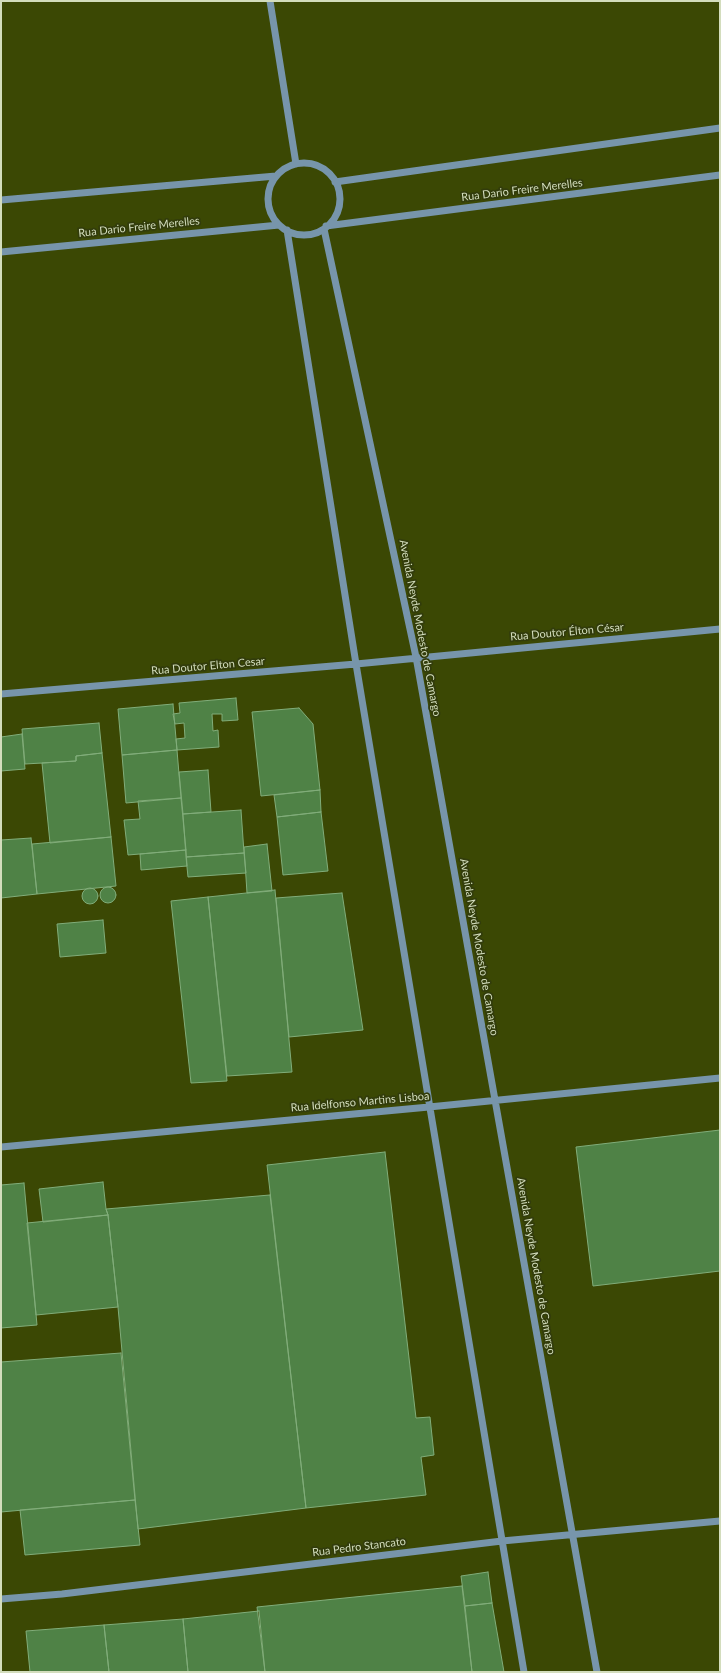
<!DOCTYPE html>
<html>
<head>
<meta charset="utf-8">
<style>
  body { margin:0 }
  #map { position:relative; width:721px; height:1673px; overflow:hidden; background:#3b4804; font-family:Lato,sans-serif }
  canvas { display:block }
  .frame { position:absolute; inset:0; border:2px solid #d3ddbd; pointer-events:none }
</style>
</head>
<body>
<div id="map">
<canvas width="721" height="1673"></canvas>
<div class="frame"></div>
</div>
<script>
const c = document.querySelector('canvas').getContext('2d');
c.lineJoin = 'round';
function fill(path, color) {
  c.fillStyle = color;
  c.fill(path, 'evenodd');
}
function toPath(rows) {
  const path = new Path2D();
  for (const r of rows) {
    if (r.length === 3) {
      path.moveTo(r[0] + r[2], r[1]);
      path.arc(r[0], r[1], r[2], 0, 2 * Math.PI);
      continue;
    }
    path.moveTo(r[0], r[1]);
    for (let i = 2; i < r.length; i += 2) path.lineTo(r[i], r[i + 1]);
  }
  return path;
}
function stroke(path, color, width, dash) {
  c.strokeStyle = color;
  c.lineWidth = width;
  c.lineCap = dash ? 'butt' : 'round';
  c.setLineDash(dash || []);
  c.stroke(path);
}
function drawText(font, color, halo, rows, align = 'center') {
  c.font = font + ' Lato,sans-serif';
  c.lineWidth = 3.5;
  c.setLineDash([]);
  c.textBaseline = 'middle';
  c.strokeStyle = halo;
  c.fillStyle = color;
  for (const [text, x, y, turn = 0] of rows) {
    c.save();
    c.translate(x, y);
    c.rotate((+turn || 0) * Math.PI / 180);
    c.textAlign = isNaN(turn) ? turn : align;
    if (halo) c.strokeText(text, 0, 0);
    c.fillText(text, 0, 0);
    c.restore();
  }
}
const building = toPath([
  [236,698,238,720,222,721,222,714,212,714,213,731,218,730,219,747,177,750,176,739,185,738,184,723,175,724,173,714,180,713,179,703,236,698],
  [173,704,177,750,122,755,118,709,173,704],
  [299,708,313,724,320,790,261,796,252,712,299,708],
  [99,723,102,753,76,756,76,761,25,764,22,729,99,723],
  [22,734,25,769,1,771,1,737,22,734],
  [177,750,181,798,126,803,122,755,177,750],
  [102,753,111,837,50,843,42,763,76,761,76,756,102,753],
  [208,770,211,812,183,814,179,772,208,770],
  [320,790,321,812,277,817,274,795,320,790],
  [181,798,186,850,128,855,124,820,140,819,138,801,181,798],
  [241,810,244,853,186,857,183,814,241,810],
  [321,812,328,871,283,875,277,817,321,812],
  [111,837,116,886,37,894,32,844,111,837],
  [31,838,37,894,1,898,1,840,31,838],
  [267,844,272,891,247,893,244,847,267,844],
  [186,850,187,866,141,870,140,854,186,850],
  [244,853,246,873,188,877,186,857,244,853],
  [108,895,8],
  [90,896,8],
  [275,890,292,1072,227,1076,208,897,275,890],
  [342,893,363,1030,289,1037,276,898,342,893],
  [208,897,227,1081,191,1083,171,901,208,897],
  [103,920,106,953,60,957,57,924,103,920],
  [720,1130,720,1271,593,1286,576,1147,720,1130],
  [385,1152,416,1418,430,1417,434,1455,421,1457,426,1495,306,1508,267,1165,385,1152],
  [103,1182,106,1209,108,1215,43,1222,39,1189,103,1182],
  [24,1183,37,1325,1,1328,1,1185,24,1183],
  [270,1195,306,1508,138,1529,118,1307,108,1215,106,1209,270,1195],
  [108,1215,118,1307,36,1315,27,1223,108,1215],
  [121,1353,135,1500,1,1512,1,1362,121,1353],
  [135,1500,140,1545,25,1555,20,1510,135,1500],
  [488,1572,492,1603,465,1606,461,1576,488,1572],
  [462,1586,472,1672,265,1672,257,1607,462,1586],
  [492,1603,504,1672,472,1672,465,1606,492,1603],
  [259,1611,265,1672,188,1672,183,1619,259,1611],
  [183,1619,188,1672,109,1672,104,1625,183,1619],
  [104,1625,109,1672,30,1672,26,1631,104,1625]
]);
const minor = toPath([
  [270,1,296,164],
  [304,199,36],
  [335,182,720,128],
  [1,200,276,176],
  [326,226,720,175],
  [324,229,416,657,597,1672],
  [287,230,356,664,524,1672],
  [1,252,279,225],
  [1,694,356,664,720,629],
  [1,1147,429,1107,720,1078],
  [1,1599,62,1594,502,1541,720,1521]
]);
const streetNames = [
  ["Rua Dario Freire Merelles",522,190,-7],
  ["Rua Dario Freire Merelles",139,227,-6],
  ["Avenida Neyde Modesto de Camargo",420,628,79],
  ["Rua Doutor Élton César",567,632,-5],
  ["Rua Doutor Elton Cesar",208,666,-5],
  ["Avenida Neyde Modesto de Camargo",479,947,80],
  ["Rua Idelfonso Martins Lisboa",360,1102,-5],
  ["Avenida Neyde Modesto de Camargo",536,1266,80],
  ["Rua Pedro Stancato",359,1547,-7]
];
fill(building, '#4f8246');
stroke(building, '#81ad7a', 1);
stroke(minor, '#7795ab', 7);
drawText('11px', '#d3ddbd', '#323c0c', streetNames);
</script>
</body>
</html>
